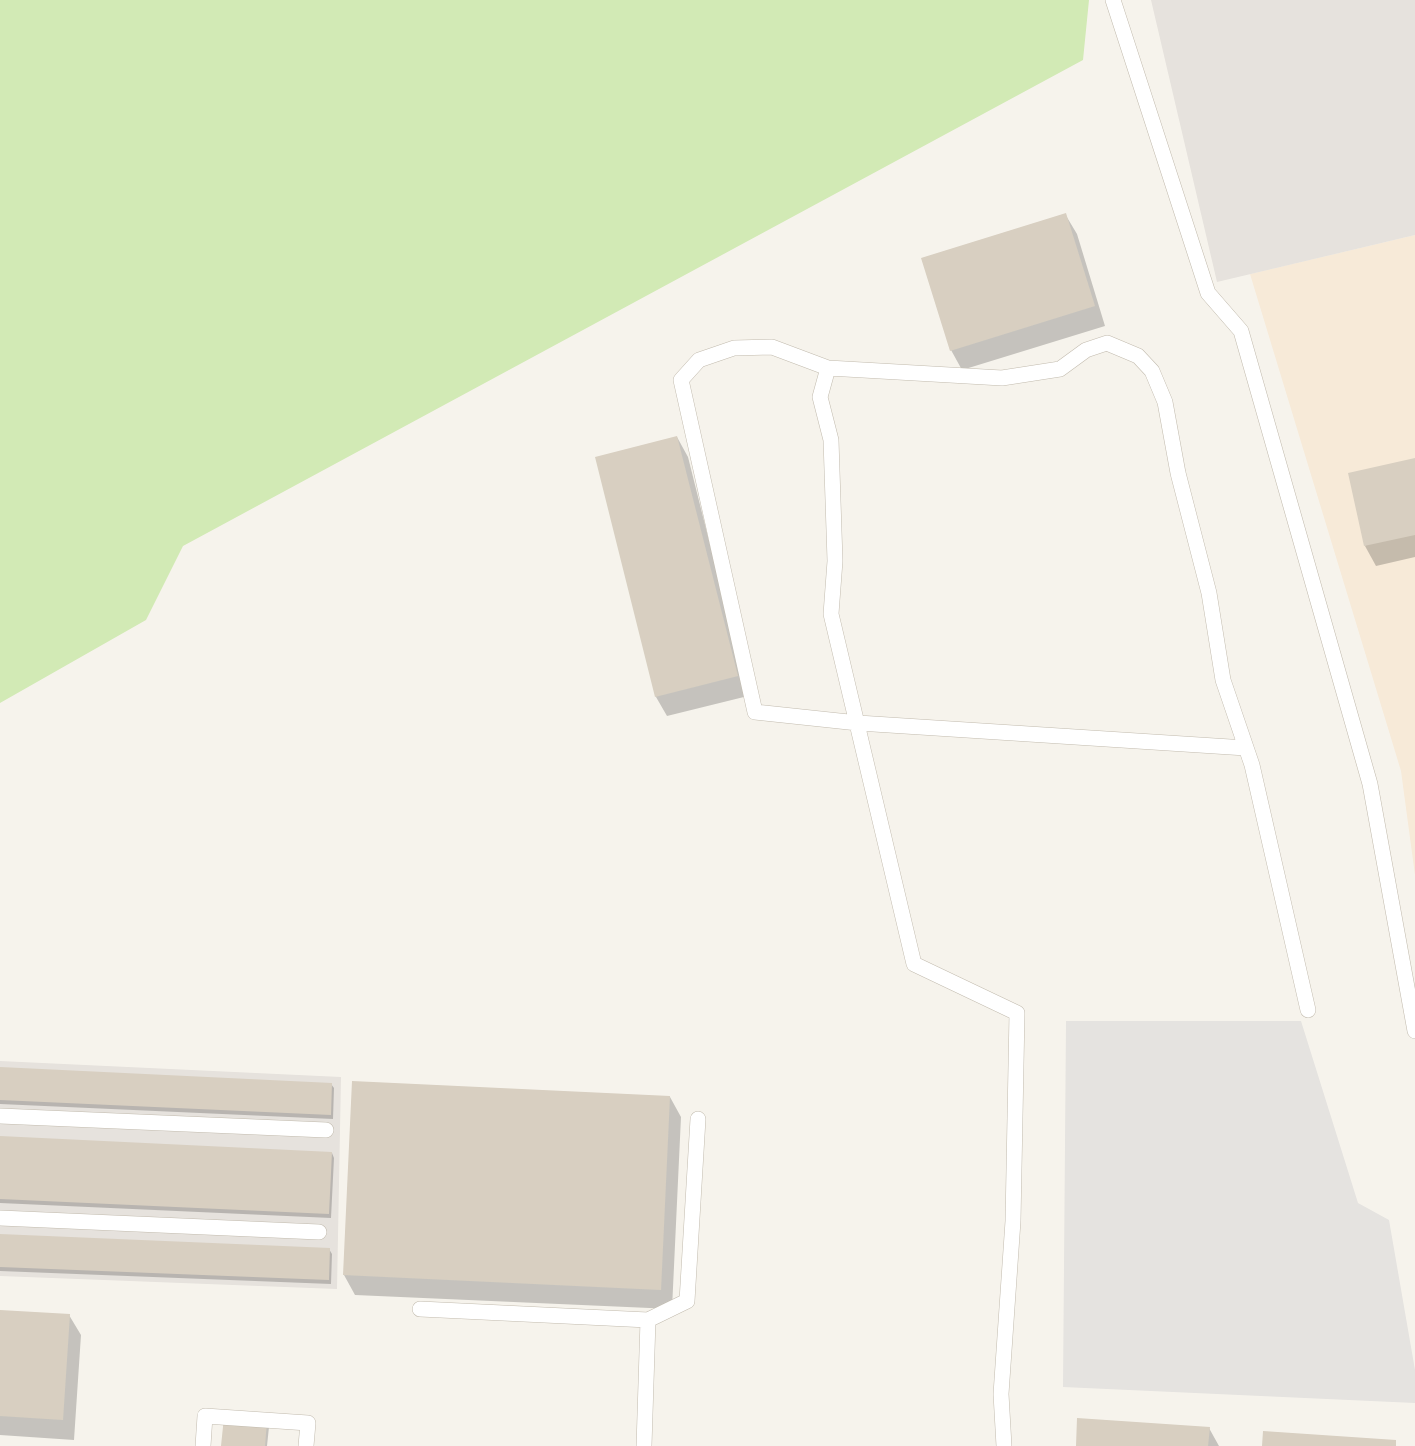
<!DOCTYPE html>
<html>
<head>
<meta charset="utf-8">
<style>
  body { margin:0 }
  canvas { display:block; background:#f6f3ec }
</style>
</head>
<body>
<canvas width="1415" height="1446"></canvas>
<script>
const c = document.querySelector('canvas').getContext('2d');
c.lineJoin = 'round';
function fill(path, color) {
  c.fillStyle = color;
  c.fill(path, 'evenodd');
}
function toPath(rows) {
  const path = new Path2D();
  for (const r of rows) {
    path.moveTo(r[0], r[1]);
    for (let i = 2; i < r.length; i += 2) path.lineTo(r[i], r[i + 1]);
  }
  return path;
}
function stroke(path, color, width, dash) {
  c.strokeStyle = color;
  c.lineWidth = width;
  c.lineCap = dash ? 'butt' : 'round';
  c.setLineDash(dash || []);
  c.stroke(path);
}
const commercial = toPath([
  [1415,235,1415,875,1401,771,1250,274]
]);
const industrial = toPath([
  [1151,0,1415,0,1415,235,1217,282],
  [0,1061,341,1077,337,1289,0,1276]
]);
const green = toPath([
  [0,0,1089,0,1083,60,183,546,146,620,0,703]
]);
const parking = toPath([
  [1066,1021,1301,1021,1358,1203,1389,1220,1415,1370,1415,1403,1063,1387]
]);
const shadow = toPath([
  [1065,214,1077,234,1105,326,962,370,951,350],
  [677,437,688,457,748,696,667,716,656,697],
  [1415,460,1415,557,1376,566,1365,546],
  [0,1068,331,1084,334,1088,333,1119,0,1104],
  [353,1083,670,1097,681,1117,672,1309,355,1295,344,1275],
  [0,1138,332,1153,334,1158,331,1218,0,1203],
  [0,1235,329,1249,332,1254,331,1284,0,1271],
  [0,1311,69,1315,81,1335,74,1440,0,1435],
  [266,1422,269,1427,267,1446,222,1446],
  [1209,1428,1219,1446,1077,1446]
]);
const building = toPath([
  [1066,213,1095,306,950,351,921,258],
  [677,436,738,676,655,697,595,457],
  [1415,458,1415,535,1364,546,1348,473],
  [0,1067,332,1083,331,1115,0,1100],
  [352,1081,670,1096,661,1290,343,1275],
  [0,1136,332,1152,329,1214,0,1199],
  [0,1234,330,1248,329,1280,0,1267],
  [0,1310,70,1314,63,1420,0,1416],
  [224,1417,267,1421,265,1446,221,1446],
  [1077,1418,1210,1427,1208,1446,1076,1446],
  [1263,1431,1396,1440,1396,1446,1262,1446]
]);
const service = toPath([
  [1113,0,1208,293,1241,331,1370,784,1415,1031],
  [828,368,772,347,734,348,699,360,681,380,755,712,858,723,1246,748],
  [0,1116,326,1130],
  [0,1218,319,1232],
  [420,1309,648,1320,644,1446],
  [648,1320,687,1301,698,1119],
  [203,1446,205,1416,308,1423,306,1446],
  [1004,1446,1001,1394,1013,1221,1017,1013,914,964,831,614,835,561,831,440,820,397,828,368,1002,378,1060,369,1086,350,1107,343,1138,356,1152,371,1165,402,1178,473,1209,593,1223,680,1252,765,1308,1010]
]);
fill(commercial, '#f7ead8');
fill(industrial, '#e6e2dd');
fill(green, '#d2eab5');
fill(parking, '#e5e3e0');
fill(shadow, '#0003');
fill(building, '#d8cfc1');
stroke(service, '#c2bbae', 16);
stroke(service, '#fff', 15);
</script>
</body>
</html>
